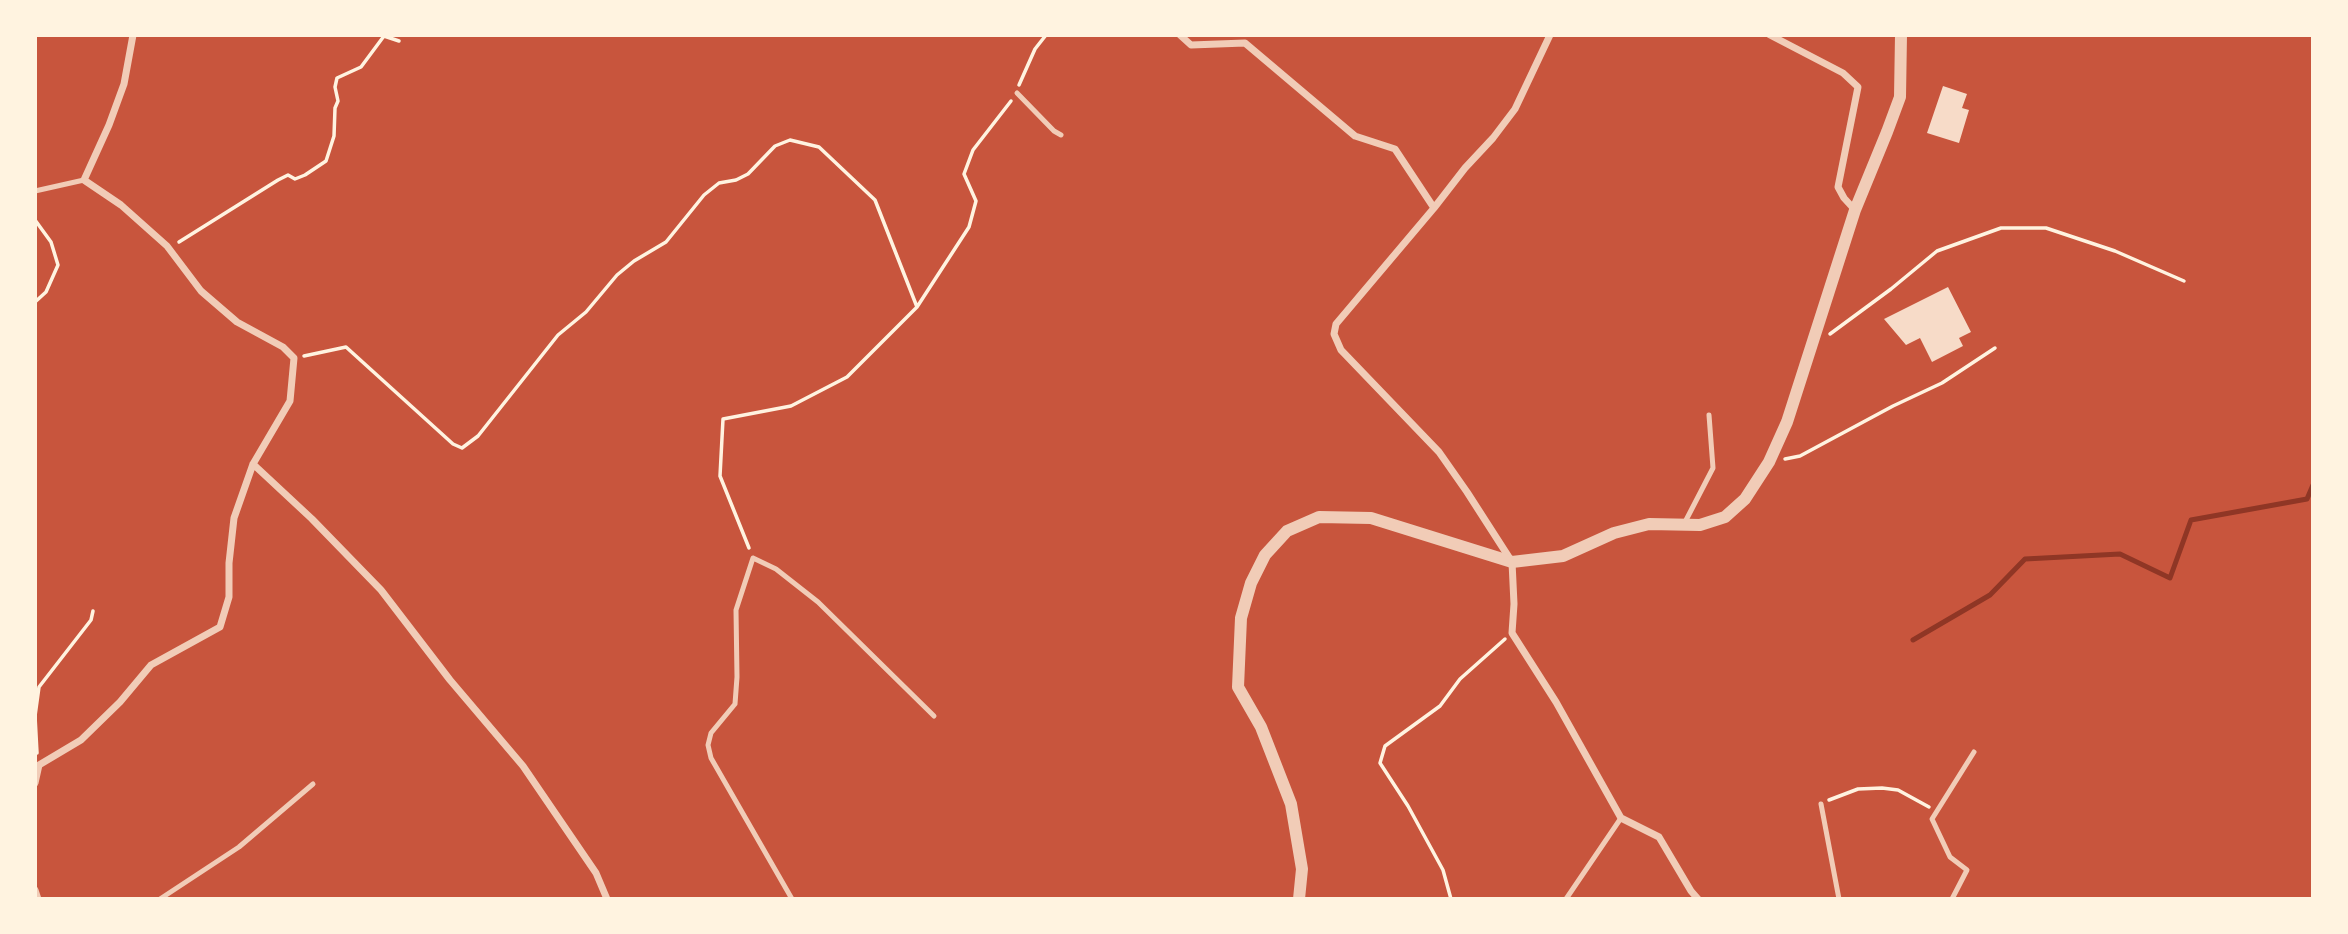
<!DOCTYPE html>
<html>
<head>
<meta charset="utf-8">
<style>
  body { margin:0 }
  #map { position:relative; width:2348px; height:934px; overflow:hidden; background:#c8553d; font-family:"PT Sans",sans-serif }
  canvas { display:block }
  .frame { position:absolute; inset:0; border:37px solid #fff3e0; pointer-events:none }
</style>
</head>
<body>
<div id="map">
<canvas width="2348" height="934"></canvas>
<div class="frame"></div>
</div>
<script>
const c = document.querySelector('canvas').getContext('2d');
c.lineJoin = 'round';
function toPath(rows) {
  const path = new Path2D();
  for (const r of rows) {
    path.moveTo(r[0], r[1]);
    for (let i = 2; i < r.length; i += 2) path.lineTo(r[i], r[i + 1]);
  }
  return path;
}
function stroke(path, color, width, dash) {
  c.strokeStyle = color;
  c.lineWidth = width;
  c.lineCap = dash ? 'butt' : 'round';
  c.setLineDash(dash || []);
  c.stroke(path);
}
function fill(path, color) {
  c.fillStyle = color;
  c.fill(path, 'evenodd');
}
const stream = toPath([
  [1913,640,1990,595,2025,559,2120,554,2170,578,2191,520,2307,499,2313,485]
]);
const building = toPath([
  [1943,86,1967,94,1962,108,1969,110,1959,143,1927,133],
  [1948,287,1971,332,1959,338,1963,346,1932,362,1920,338,1906,345,1884,319]
]);
const path = toPath([
  [1019,85,1035,49,1046,35],
  [35,220,51,242,58,265,46,292,35,302],
  [179,242,278,180,288,175,295,179,305,175,326,161,334,136,335,108,338,101,335,87,337,78,361,67,384,36,399,41],
  [1830,334,1891,289,1937,251,2001,228,2046,228,2115,251,2184,281],
  [304,356,346,347,453,444,462,448,478,436,558,335,586,312,617,275,634,261,666,242,704,195,719,183,736,180,748,174,775,146,790,140,819,147,875,200,917,307],
  [1785,459,1800,456,1893,406,1942,383,1995,348],
  [749,548,720,476,723,419,791,406,847,377,917,307,969,227,976,201,964,174,973,150,1011,101],
  [37,753,35,716,39,687,91,620,93,611],
  [1829,800,1858,789,1882,788,1898,790,1929,807],
  [1451,899,1443,870,1408,806,1380,763,1385,746,1440,706,1460,679,1505,639]
]);
const service = toPath([
  [1017,93,1054,131,1061,135],
  [35,191,84,180],
  [1684,524,1713,468,1709,415],
  [1821,804,1839,899],
  [160,899,239,847,313,784],
  [792,899,711,758,708,745,711,733,735,704,737,677,736,610,753,558,776,569,818,602,934,716],
  [1566,899,1621,818],
  [1952,899,1967,870,1950,857,1932,819,1974,752]
]);
const minor = toPath([
  [1180,35,1191,45,1245,43,1355,136,1395,149,1434,208],
  [1550,35,1515,109,1493,138,1465,168,1434,208,1336,324,1334,334,1341,350,1439,452,1467,492,1512,562,1514,604,1512,633,1556,702,1621,818,1659,837,1691,891,1698,899],
  [1770,35,1843,73,1858,87,1838,187,1844,198,1855,210],
  [253,464,312,519,381,590,450,680,523,766,596,873,607,899],
  [35,783,39,765,81,740,120,702,151,665,220,627,229,597,229,563,234,518,253,464,290,401,294,358,283,347,237,322,201,291,167,246,121,205,84,180,109,125,124,84,133,35],
  [35,890,38,899]
]);
const tertiary = toPath([
  [1299,899,1302,869,1291,804,1261,727,1238,687,1241,618,1251,583,1265,555,1287,531,1319,517,1371,518,1512,562,1563,556,1614,533,1649,524,1700,525,1725,517,1745,499,1769,462,1787,422,1855,210,1887,132,1900,97,1901,35]
]);
stroke(stream, '#8f3625', 5);
fill(building, '#f7dbc8');
stroke(path, '#fff3e0', 3.5);
stroke(service, '#f1ccb7', 5);
stroke(minor, '#f1ccb7', 7);
stroke(tertiary, '#f1ccb7', 12);
</script>
</body>
</html>
